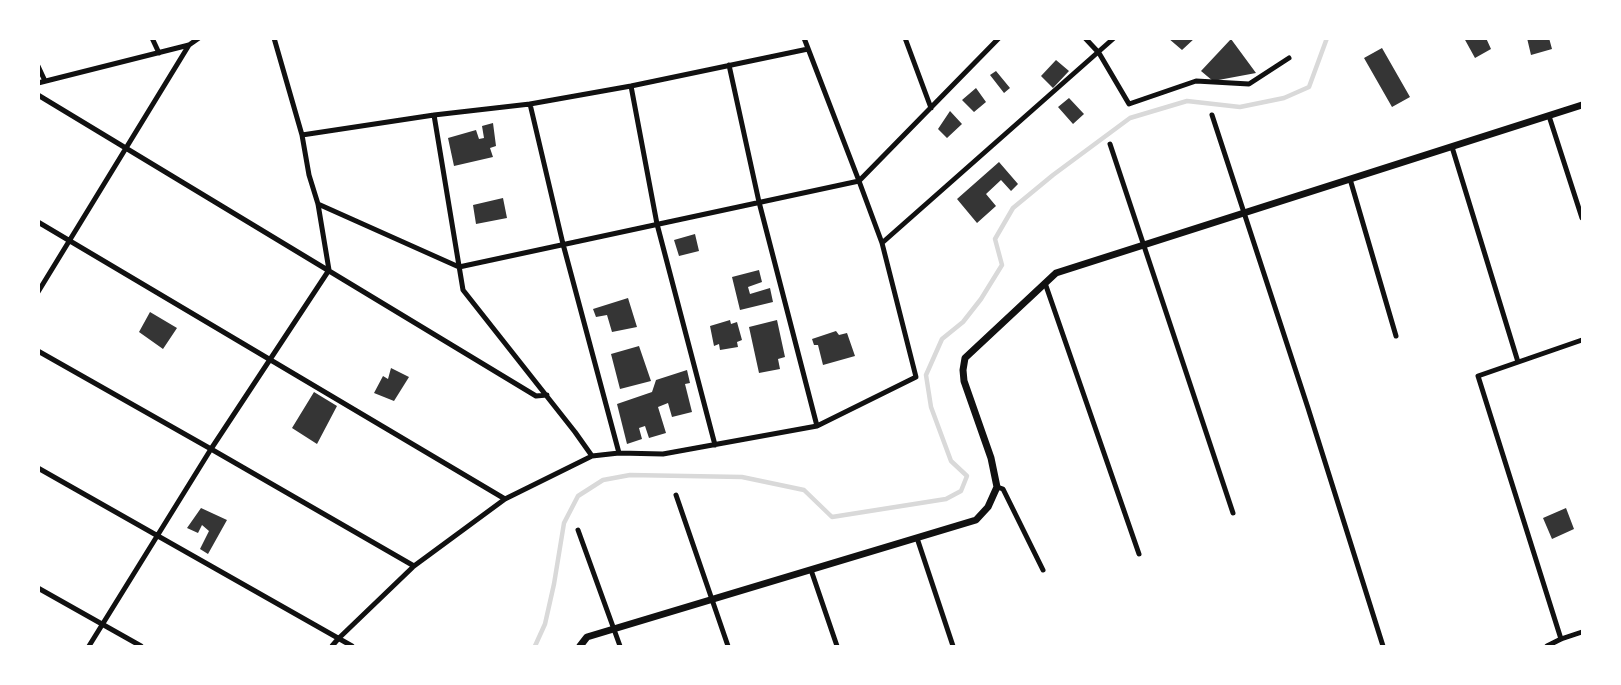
<!DOCTYPE html>
<html>
<head>
<meta charset="utf-8">
<style>
  body { margin:0 }
  #map { position:relative; width:1621px; height:685px; overflow:hidden; background:#fff; font-family:"Open Sans",sans-serif }
  canvas { display:block }
  .frame { position:absolute; inset:0; border:40px solid #fff; pointer-events:none }
</style>
</head>
<body>
<div id="map">
<canvas width="1621" height="685"></canvas>
<div class="frame"></div>
</div>
<script>
const c = document.querySelector('canvas').getContext('2d');
c.lineJoin = 'round';
function toPath(rows) {
  const path = new Path2D();
  for (const r of rows) {
    path.moveTo(r[0], r[1]);
    for (let i = 2; i < r.length; i += 2) path.lineTo(r[i], r[i + 1]);
  }
  return path;
}
function stroke(path, color, width, dash) {
  c.strokeStyle = color;
  c.lineWidth = width;
  c.lineCap = dash ? 'butt' : 'round';
  c.setLineDash(dash || []);
  c.stroke(path);
}
function fill(path, color) {
  c.fillStyle = color;
  c.fill(path, 'evenodd');
}
const stream = toPath([
  [535,646,545,624,554,584,564,523,578,496,603,480,630,475,742,477,804,490,832,517,946,499,961,491,967,476,951,461,931,407,926,375,942,339,963,322,981,299,1002,265,995,239,1013,208,1053,175,1130,118,1187,101,1240,107,1284,98,1309,87,1327,38]
]);
const building = toPath([
  [1168,38,1195,38,1182,50],
  [1464,38,1486,38,1491,49,1475,58],
  [1527,38,1549,38,1552,49,1531,55],
  [1231,39,1256,73,1213,81,1201,71],
  [1382,48,1410,97,1392,107,1364,58],
  [1056,60,1069,71,1053,88,1041,76],
  [996,71,1010,88,1004,93,990,75],
  [976,88,986,102,974,112,962,100],
  [1069,98,1084,114,1073,124,1058,107],
  [950,111,962,124,947,138,938,129],
  [493,123,496,146,490,148,493,157,454,166,448,138,476,130,479,139,484,138,482,126],
  [999,162,1018,184,1011,191,1001,180,986,194,996,206,977,223,957,199],
  [503,198,507,218,476,224,473,205],
  [695,234,699,251,679,256,674,240],
  [759,270,762,282,748,287,750,294,770,288,773,302,740,310,732,277],
  [628,298,637,327,612,332,607,315,596,317,593,309],
  [150,312,177,328,163,349,139,332],
  [730,320,731,324,737,322,742,340,737,342,738,347,720,350,719,344,714,346,710,326],
  [777,320,785,357,778,359,780,369,759,373,749,327],
  [836,331,839,335,847,333,855,356,823,365,818,345,814,345,812,339],
  [639,346,651,381,620,389,611,354],
  [391,368,409,377,394,401,374,393,383,376,388,379],
  [687,370,690,383,685,384,692,412,672,417,668,403,658,407,666,433,649,438,645,426,639,428,642,439,627,444,617,404,652,392,656,380],
  [314,392,337,406,317,444,292,428],
  [201,508,227,520,208,554,200,549,209,531,202,525,198,533,187,528],
  [1566,508,1574,529,1552,539,1543,518]
]);
const minor = toPath([
  [152,38,159,53],
  [905,38,931,108],
  [1085,38,1099,53,1129,104,1196,81,1249,84,1289,58],
  [729,65,759,202,817,426],
  [38,66,45,81],
  [38,83,189,45,199,38],
  [631,86,657,224,715,445],
  [38,95,536,396,547,395],
  [530,104,563,244,619,453],
  [434,115,463,290,575,432,592,456],
  [1212,115,1308,408,1383,646],
  [1549,116,1582,218],
  [302,135,434,115,530,104,631,86,808,49],
  [1110,144,1233,513],
  [1452,147,1518,362],
  [1350,179,1396,336],
  [318,204,459,267,859,181,999,38],
  [38,222,505,499],
  [882,243,1114,38],
  [1045,283,1139,554],
  [38,292,189,45],
  [38,351,211,449,414,566],
  [38,468,352,646],
  [997,487,1003,489,1043,570],
  [676,495,728,646],
  [578,530,620,646],
  [917,538,953,646],
  [811,570,837,646],
  [38,588,141,646],
  [1561,639,1478,376,1582,340],
  [89,646,211,449,329,270,318,204,309,175,302,135,274,38],
  [332,646,338,639,414,566,505,499,592,456,619,453,663,454,817,426,916,377,882,243,859,181,804,38],
  [1547,646,1561,639,1582,632]
]);
const tertiary = toPath([
  [580,646,587,637,976,520,988,507,997,487,991,458,964,381,963,370,965,358,1056,273,1582,105]
]);
stroke(stream, '#d9d9d9', 4.5);
fill(building, '#353535');
stroke(minor, '#111', 5);
stroke(tertiary, '#111', 7);
</script>
</body>
</html>
